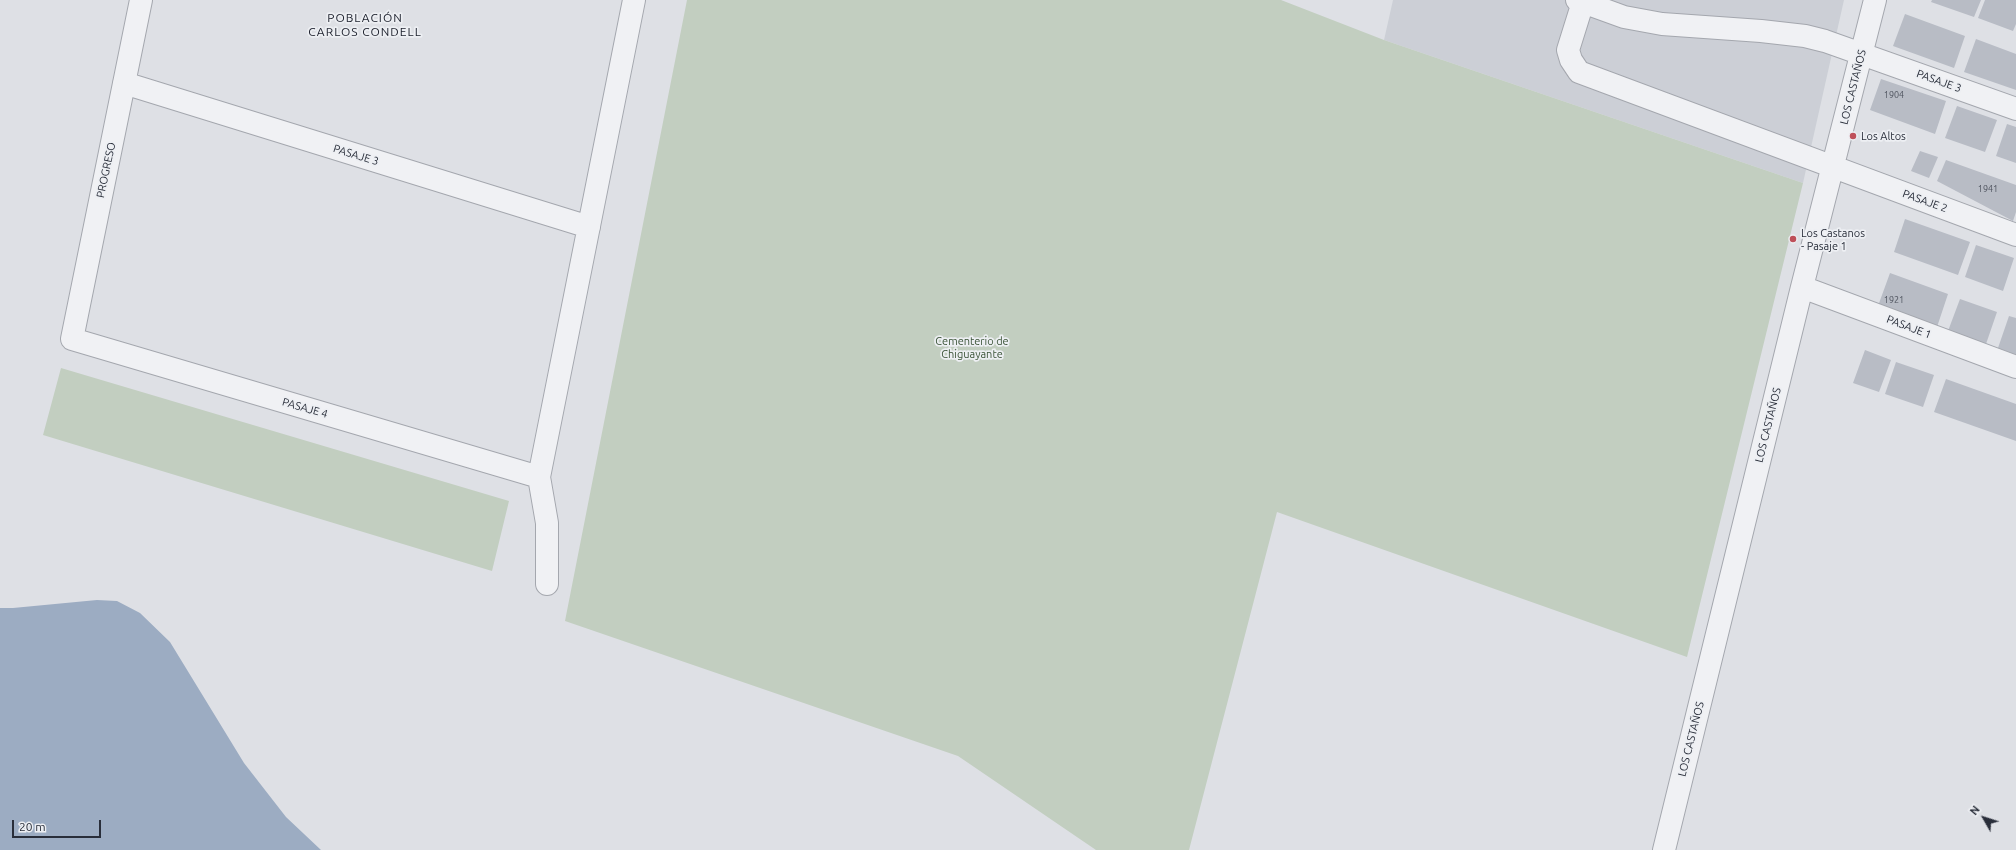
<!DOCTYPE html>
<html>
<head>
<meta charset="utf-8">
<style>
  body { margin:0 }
  #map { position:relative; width:2016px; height:850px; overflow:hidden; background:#dee0e5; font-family:Ubuntu,sans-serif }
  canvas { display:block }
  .north { position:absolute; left:1964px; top:798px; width:40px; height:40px; -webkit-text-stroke:3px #edeff3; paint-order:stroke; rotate:309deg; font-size:11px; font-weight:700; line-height:16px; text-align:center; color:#292e3a }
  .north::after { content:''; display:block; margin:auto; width:14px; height:18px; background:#292e3a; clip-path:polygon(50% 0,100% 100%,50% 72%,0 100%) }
  .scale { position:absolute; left:12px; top:820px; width:89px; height:18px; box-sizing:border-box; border:2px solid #292e3a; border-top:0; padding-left:5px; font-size:12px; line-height:14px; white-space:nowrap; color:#292e3a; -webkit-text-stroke:3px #edeff3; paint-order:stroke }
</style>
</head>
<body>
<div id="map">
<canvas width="2016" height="850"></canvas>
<div class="north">N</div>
<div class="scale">20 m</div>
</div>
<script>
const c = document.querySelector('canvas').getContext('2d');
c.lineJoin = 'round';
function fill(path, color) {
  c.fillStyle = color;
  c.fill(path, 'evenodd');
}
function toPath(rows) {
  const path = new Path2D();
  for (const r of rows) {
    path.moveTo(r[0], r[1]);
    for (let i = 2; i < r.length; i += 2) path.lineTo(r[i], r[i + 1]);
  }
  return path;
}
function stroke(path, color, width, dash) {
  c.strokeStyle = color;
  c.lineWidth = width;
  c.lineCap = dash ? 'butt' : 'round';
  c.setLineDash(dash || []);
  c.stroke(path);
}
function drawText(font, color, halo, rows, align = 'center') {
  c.font = font + ' Ubuntu,sans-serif';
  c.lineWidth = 3.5;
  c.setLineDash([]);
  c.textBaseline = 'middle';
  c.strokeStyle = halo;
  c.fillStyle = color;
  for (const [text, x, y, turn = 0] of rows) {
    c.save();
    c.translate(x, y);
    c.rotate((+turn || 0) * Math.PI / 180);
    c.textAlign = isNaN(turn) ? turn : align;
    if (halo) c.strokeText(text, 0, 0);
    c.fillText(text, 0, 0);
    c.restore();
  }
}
const built = toPath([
  [1393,0,1844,0,1803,183,1384,40]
]);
const green = toPath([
  [687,0,1281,0,1384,40,1803,183,1687,657,1277,512,1189,850,1096,850,958,756,565,621],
  [61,368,509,501,492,571,43,435]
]);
const water = toPath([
  [97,600,117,601,140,613,170,642,244,763,286,817,321,850,0,850,0,608,13,608]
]);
const building = toPath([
  [1932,0,1981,0,1974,17,1931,2],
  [1985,0,2016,0,2016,24,2013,31,1978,18],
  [1905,14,1965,36,1954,68,1893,46],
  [1976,39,2016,54,2016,90,1964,72],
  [1881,79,1946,101,1935,134,1870,110],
  [1957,106,1997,120,1985,152,1945,138],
  [2007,124,2016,127,2016,163,1996,156],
  [1920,151,1938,157,1929,178,1911,171],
  [1946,160,2016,185,2016,212,2013,221,1937,181],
  [1905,219,1970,242,1958,275,1894,252],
  [1976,245,2014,258,2003,291,1965,277],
  [1890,273,1948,294,1937,327,1878,306],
  [1960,299,1997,312,1986,344,1948,331],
  [2009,316,2016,318,2016,355,1998,348],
  [1865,350,1891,360,1879,392,1853,383],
  [1896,362,1934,375,1923,407,1885,394],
  [1946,379,2016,404,2016,441,1934,412]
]);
const minor = toPath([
  [141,0,72,339,539,477],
  [1577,0,1624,17,1662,24,1761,31,1805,36,1825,41,2016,109],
  [1583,2,1568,50,1571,60,1579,72,2016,235],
  [124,83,589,227],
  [1802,287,2016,367],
  [547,584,547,523,539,477,634,0],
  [1664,850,1802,287,1875,0]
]);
const markers = [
  [1853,136,4,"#be4f59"],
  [1793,239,4,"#be4f59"]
];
const numberNames = [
  ["1904",1894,95],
  ["1941",1988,189],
  ["1921",1894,300]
];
const streetNames = [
  ["PASAJE 3",1939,81,20],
  ["LOS CASTAÑOS",1853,87,-76],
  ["PASAJE 3",356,155,17],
  ["PROGRESO",106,170,-78],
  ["PASAJE 2",1925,201,20],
  ["PASAJE 1",1909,327,21],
  ["PASAJE 4",305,408,16],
  ["LOS CASTAÑOS",1768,425,-76],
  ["LOS CASTAÑOS",1691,739,-76]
];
const poiNames = [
  ["Los Altos",1861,136],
  ["Los Castanos",1801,233],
  ["- Pasaje 1",1801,246]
];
const parkNames = [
  ["Cementerio de",972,341],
  ["Chiguayante",972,354]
];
const neighbourhoodNames = [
  ["POBLACIÓN",365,18],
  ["CARLOS CONDELL",365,32]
];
fill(built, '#cccfd6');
fill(green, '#c2cec0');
fill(water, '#9cacc2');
fill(building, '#b8bcc5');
stroke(minor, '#a4a7ae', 24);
stroke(minor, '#f0f1f4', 22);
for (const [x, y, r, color] of markers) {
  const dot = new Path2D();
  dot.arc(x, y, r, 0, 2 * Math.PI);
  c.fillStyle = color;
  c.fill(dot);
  stroke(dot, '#edeff3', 1.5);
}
drawText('9px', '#4d525d', null, numberNames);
drawText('11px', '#292e3a', '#edeff3', streetNames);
drawText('11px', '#292e3a', '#edeff3', poiNames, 'left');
drawText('11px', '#3b5438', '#edeff3', parkNames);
c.letterSpacing = '1px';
drawText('12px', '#1b1f2b', '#edeff3', neighbourhoodNames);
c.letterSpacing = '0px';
</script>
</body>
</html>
